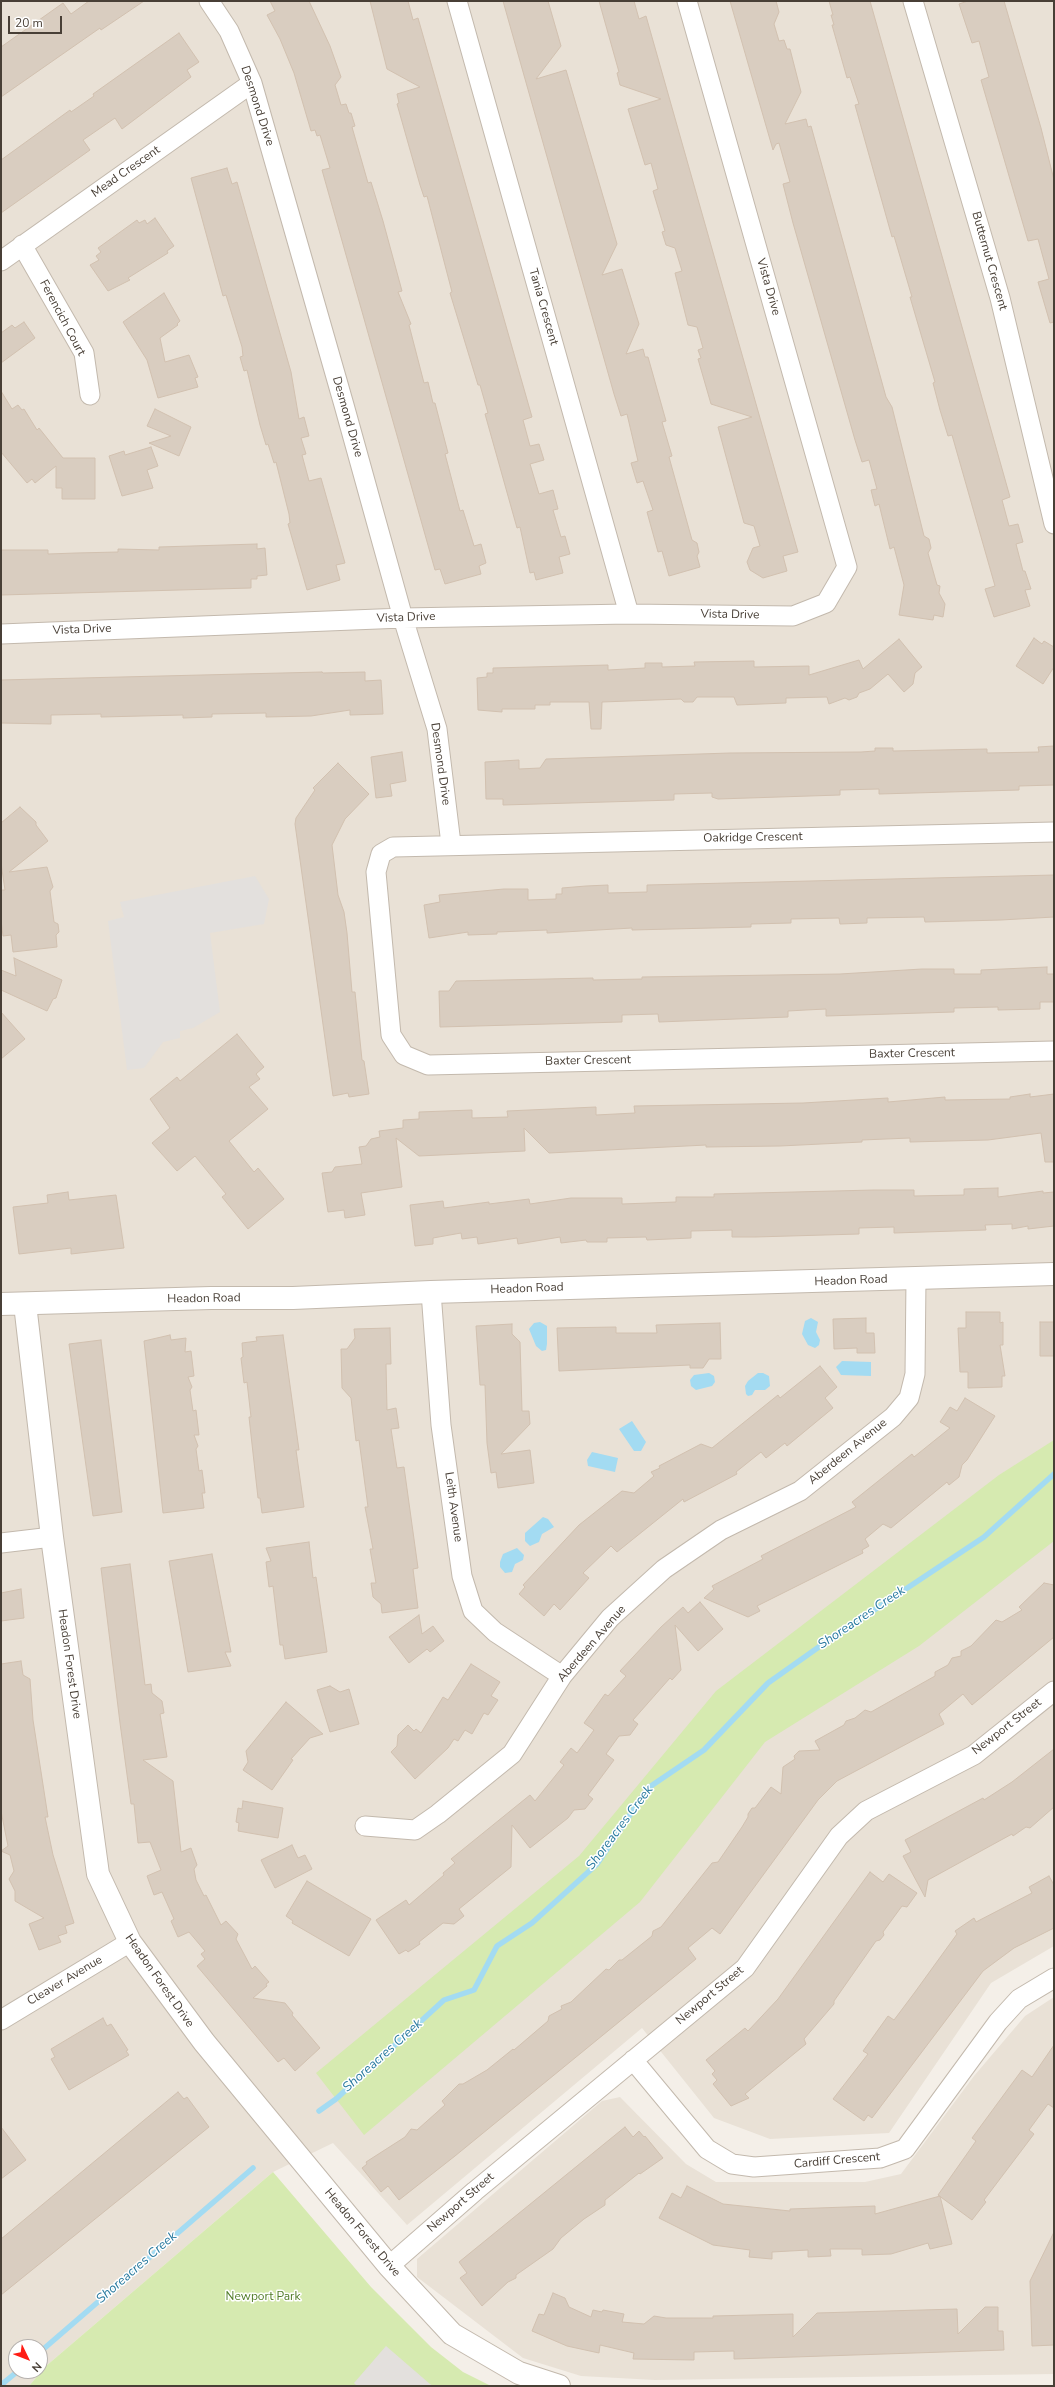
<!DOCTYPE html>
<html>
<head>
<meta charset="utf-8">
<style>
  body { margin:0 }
  #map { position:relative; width:1055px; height:2387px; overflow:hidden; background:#f4efe8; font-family:"Nunito Sans",sans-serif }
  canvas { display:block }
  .frame { position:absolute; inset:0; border:2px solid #483f36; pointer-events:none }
  .north { position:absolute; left:8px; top:2339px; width:40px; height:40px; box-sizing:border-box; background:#fff; border:1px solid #b6b2af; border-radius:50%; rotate:133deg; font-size:11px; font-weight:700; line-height:16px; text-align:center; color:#483f36 }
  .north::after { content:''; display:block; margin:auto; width:14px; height:18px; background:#ff1d15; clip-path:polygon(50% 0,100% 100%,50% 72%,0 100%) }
  .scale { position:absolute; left:8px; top:16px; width:54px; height:18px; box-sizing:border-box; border:2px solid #483f36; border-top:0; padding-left:5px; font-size:12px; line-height:14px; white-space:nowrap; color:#483f36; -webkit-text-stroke:3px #fff; paint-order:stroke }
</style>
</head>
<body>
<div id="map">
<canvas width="1055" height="2387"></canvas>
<div class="frame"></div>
<div class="north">N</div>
<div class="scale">20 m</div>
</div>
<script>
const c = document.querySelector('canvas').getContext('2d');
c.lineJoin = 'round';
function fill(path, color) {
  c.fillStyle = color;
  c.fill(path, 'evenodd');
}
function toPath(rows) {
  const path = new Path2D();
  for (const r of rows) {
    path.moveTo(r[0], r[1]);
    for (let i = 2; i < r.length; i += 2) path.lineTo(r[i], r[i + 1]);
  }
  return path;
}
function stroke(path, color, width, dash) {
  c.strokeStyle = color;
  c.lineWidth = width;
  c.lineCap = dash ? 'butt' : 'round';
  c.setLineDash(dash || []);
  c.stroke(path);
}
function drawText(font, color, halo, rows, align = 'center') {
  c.font = font + ' "Nunito Sans",sans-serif';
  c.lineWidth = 3;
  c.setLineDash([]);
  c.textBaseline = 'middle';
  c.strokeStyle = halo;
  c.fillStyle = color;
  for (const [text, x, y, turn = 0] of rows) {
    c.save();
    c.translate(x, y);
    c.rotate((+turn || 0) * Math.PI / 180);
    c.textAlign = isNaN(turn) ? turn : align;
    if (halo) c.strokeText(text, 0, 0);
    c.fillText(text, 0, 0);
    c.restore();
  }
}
const residential = toPath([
  [1,1,1054,1,1054,1946,991,1983,889,2133,770,2139,714,2118,642,2028,407,2225,333,2143,273,2172,46,2366,29,2386,1,2386],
  [16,2347,40,2347,40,2371,16,2371],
  [1054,1997,1054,2374,655,2380,581,2376,523,2358,417,2277,417,2259,602,2101,620,2097,686,2164,716,2182,865,2182,901,2174,974,2076,1025,2016]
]);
const green = toPath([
  [1054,1440,1054,1541,919,1646,765,1742,640,1902,364,2135,316,2073,579,1856,716,1691,999,1475],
  [273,2172,371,2287,431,2347,463,2372,491,2386,29,2386,46,2366]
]);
const parking = toPath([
  [255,876,269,899,264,924,210,933,220,1012,193,1028,180,1031,180,1038,163,1042,144,1068,127,1070,108,921,124,917,120,902],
  [386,2346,430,2384,433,2386,357,2386,354,2383]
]);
const water = toPath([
  [811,1318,818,1322,816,1332,820,1340,819,1345,815,1348,808,1345,802,1334,805,1321],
  [540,1322,547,1326,547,1344,546,1350,542,1351,536,1346,529,1329,534,1323],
  [842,1361,871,1362,871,1376,841,1375,836,1367],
  [709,1373,714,1376,715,1382,712,1386,696,1390,691,1386,690,1380,694,1375],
  [758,1373,763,1373,769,1376,770,1386,765,1390,755,1390,752,1395,748,1396,746,1394,745,1386,748,1381],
  [632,1421,646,1442,641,1451,634,1451,619,1429],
  [592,1452,618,1458,615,1472,588,1466,587,1460],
  [543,1517,548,1519,554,1527,542,1534,539,1542,530,1546,525,1541,525,1533],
  [517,1548,524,1555,523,1560,515,1564,512,1572,505,1573,500,1567,500,1562,503,1554]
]);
const stream = toPath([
  [319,2111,336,2099,444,2000,474,1990,497,1946,532,1923,597,1864,648,1788,704,1750,768,1683,823,1644,984,1537,1054,1474],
  [40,2352,253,2168],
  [1,2385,18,2371]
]);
const building = toPath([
  [89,1,144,1,101,30,100,28,1,97,1,47,63,3,71,14,89,1],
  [270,1,309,1,330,46,341,77,335,85,341,105,346,104,349,113,351,113,355,126,352,127,368,183,371,182,383,221,402,291,398,292,411,324,409,325,424,383,428,382,433,403,435,403,448,453,445,454,460,511,463,510,474,546,481,544,486,563,479,566,481,574,445,584,440,569,435,570,322,170,330,168,320,135,317,136,315,130,311,131,294,73,280,39,267,15,275,11,270,1],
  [370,1,408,1,413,20,418,18,532,417,523,420,530,446,539,444,544,460,530,464,539,494,553,490,558,509,553,510,561,537,565,536,570,554,559,557,563,573,536,580,534,572,530,573,520,527,517,528,485,414,488,413,480,385,478,385,450,293,452,292,427,196,424,197,420,185,397,104,399,103,397,94,420,87,387,69,370,1],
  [503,1,548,1,561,46,536,79,566,70,617,244,602,275,622,269,639,324,626,354,643,349,645,357,648,357,666,421,662,422,672,456,669,457,692,540,697,543,699,552,697,556,700,567,669,576,662,551,658,552,647,512,653,510,643,481,637,483,631,463,638,461,627,414,621,416,614,394,503,1],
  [599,1,634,1,639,19,646,16,798,552,783,556,787,571,763,578,750,570,747,562,753,548,760,546,754,526,744,523,718,427,752,417,711,404,698,359,701,358,698,350,703,348,697,327,688,325,675,273,682,271,675,248,666,245,662,232,665,231,653,191,658,189,651,163,645,165,628,109,661,99,620,85,617,73,619,72,599,1],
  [730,1,776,1,779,12,774,24,779,41,784,40,787,49,790,49,801,92,785,124,806,119,808,127,811,126,886,397,892,407,924,536,929,539,931,548,928,553,937,585,940,586,939,593,945,604,943,617,934,615,933,620,899,615,904,585,894,547,890,549,879,504,875,506,871,490,877,489,869,460,862,462,855,440,793,223,783,184,790,182,779,143,776,144,773,150,730,1],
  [829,1,870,1,1010,497,1002,500,1009,526,1018,524,1023,542,1016,544,1023,571,1025,571,1031,589,1025,590,1030,606,994,617,985,589,995,586,952,435,948,436,940,410,933,383,935,382,910,297,912,297,894,236,892,237,855,105,859,104,850,77,847,78,832,25,834,25,831,15,833,15,829,1],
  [968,1,1004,1,1041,128,1054,180,1054,322,1050,323,1038,282,1049,279,1038,239,1028,241,981,80,989,77,979,41,972,43,959,4,968,1],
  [179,33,199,62,187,70,191,77,122,129,115,118,83,140,90,150,1,213,1,160,70,110,71,112,94,96,93,94,179,33],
  [227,168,232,184,237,182,291,372,299,419,304,417,309,436,301,438,306,454,302,455,309,481,321,478,345,563,336,565,340,580,307,590,288,524,290,523,289,514,276,462,274,463,268,444,266,445,260,425,247,370,244,371,240,357,243,356,242,347,226,295,223,296,191,178,227,168],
  [155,218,174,246,167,251,168,253,128,278,130,280,108,291,90,265,99,260,96,256,101,252,98,248,137,220,139,223,145,220,147,224,155,218],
  [164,293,180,321,177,324,178,325,160,338,165,362,189,355,198,377,195,378,198,387,158,398,147,360,123,322,164,293],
  [24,322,35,338,1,363,1,333,12,325,15,328,24,322],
  [1,391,12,409,18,405,22,410,24,409,37,430,39,428,63,458,95,458,95,499,62,499,62,488,56,488,56,466,35,483,32,479,27,483,1,452,1,391],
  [155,409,191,427,179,456,149,443,171,436,147,426,155,409],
  [151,447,158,466,147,470,153,488,122,496,109,456,124,451,125,455,151,447],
  [257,544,257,549,265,548,267,575,257,576,257,579,251,579,251,588,1,595,1,550,48,550,48,554,76,553,118,552,118,549,159,550,159,547,257,544],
  [1034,638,1042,644,1044,641,1054,647,1054,667,1043,684,1016,666,1034,638],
  [899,639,922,667,915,673,913,684,904,692,888,674,870,689,859,693,857,697,849,700,845,698,829,704,827,697,786,698,786,703,737,705,734,697,697,697,693,702,684,702,681,699,602,702,601,729,591,729,589,702,550,702,550,705,535,705,535,709,502,709,502,712,478,710,477,678,487,677,487,673,493,673,493,668,608,665,608,670,645,668,645,663,662,663,662,667,695,666,694,662,754,661,754,667,809,666,809,675,859,660,863,669,899,639],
  [322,672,323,673,365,672,365,681,381,680,383,714,350,715,350,710,311,716,266,717,266,713,212,714,212,717,183,718,183,715,101,717,101,714,51,715,51,724,1,723,1,680,322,672],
  [1054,746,1054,785,1019,786,1019,790,879,794,879,789,840,790,840,795,718,799,712,797,712,793,674,794,674,800,503,805,503,799,486,799,485,762,519,760,519,769,540,768,546,759,730,753,861,752,875,751,875,748,893,748,893,751,987,749,987,753,1039,752,1038,747,1054,746],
  [402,752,406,781,390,784,392,796,376,798,371,757,402,752],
  [338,763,369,794,345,819,332,845,338,895,344,912,347,933,352,992,355,992,362,1060,364,1061,369,1094,349,1097,348,1093,333,1096,295,824,296,818,315,790,313,788,338,763],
  [20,807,36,822,36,825,48,841,9,872,47,867,53,887,50,891,54,922,58,924,59,932,56,935,57,947,13,952,11,935,3,936,1,920,1,890,5,890,1,863,1,823,20,807],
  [1054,875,1054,917,1001,920,925,922,924,917,867,918,867,923,840,924,839,918,791,919,791,923,751,924,751,927,632,930,632,928,547,933,547,930,497,932,497,934,468,935,468,932,429,938,424,905,440,902,439,895,504,889,528,889,528,900,556,899,556,894,562,894,562,888,586,886,608,885,608,893,647,892,647,885,1054,875],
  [14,958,62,980,56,998,53,999,47,1011,1,990,1,970,16,976,14,958],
  [1047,967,1047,974,1054,974,1054,1002,1040,1002,1040,1009,998,1010,998,1007,954,1008,954,1012,826,1016,826,1009,806,1010,788,1011,788,1017,659,1022,658,1014,622,1015,622,1022,440,1027,439,991,449,991,456,981,593,978,593,980,642,979,642,977,840,974,922,969,954,969,954,974,981,974,981,970,1047,967],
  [1,1012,25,1039,1,1059,1,1012],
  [237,1034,264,1067,256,1074,260,1079,249,1087,268,1109,229,1141,254,1172,258,1168,284,1199,248,1229,222,1197,226,1194,195,1156,177,1171,152,1143,170,1128,150,1099,177,1077,180,1081,237,1034],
  [1030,1094,1030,1097,1054,1094,1054,1162,1045,1162,1041,1133,988,1140,910,1142,910,1138,862,1140,862,1142,780,1146,706,1147,706,1145,549,1153,524,1128,525,1151,419,1156,396,1138,402,1187,361,1193,365,1215,345,1218,344,1210,328,1212,322,1173,332,1172,335,1167,362,1164,359,1147,366,1146,371,1139,380,1137,379,1131,403,1128,403,1120,419,1119,419,1112,472,1110,472,1118,508,1117,507,1111,596,1107,596,1115,635,1113,634,1106,803,1103,888,1098,888,1102,945,1097,945,1100,1010,1099,1010,1097,1030,1094],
  [998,1188,998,1197,1043,1191,1043,1193,1054,1192,1054,1226,1028,1229,1028,1226,1012,1229,1012,1224,985,1225,986,1230,894,1233,894,1227,859,1228,859,1234,755,1237,732,1237,732,1230,691,1231,691,1238,647,1240,646,1237,607,1238,607,1242,587,1242,586,1240,561,1243,560,1237,518,1244,517,1238,478,1244,477,1237,462,1239,461,1233,433,1238,433,1244,415,1246,410,1205,443,1201,444,1208,489,1202,489,1204,529,1199,530,1204,571,1198,622,1198,622,1204,676,1202,676,1197,714,1197,714,1194,874,1190,914,1190,914,1196,964,1195,964,1189,998,1188],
  [68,1192,69,1200,116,1195,124,1248,71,1254,71,1248,19,1254,13,1207,48,1203,47,1195,68,1192],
  [966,1312,1000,1312,1000,1323,1003,1322,1003,1345,1000,1345,1005,1376,1002,1376,1002,1387,968,1388,968,1372,960,1372,958,1328,966,1328,966,1312],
  [866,1318,866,1333,874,1333,875,1353,857,1353,857,1348,834,1349,833,1319,866,1318],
  [1040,1322,1054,1322,1054,1356,1040,1356,1040,1322],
  [720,1323,721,1359,709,1359,703,1368,690,1368,690,1365,559,1371,557,1328,616,1327,616,1333,657,1333,656,1325,720,1323],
  [512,1324,512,1334,520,1342,522,1411,529,1411,530,1424,501,1454,530,1450,534,1483,498,1488,496,1472,491,1473,487,1443,485,1385,480,1385,476,1326,512,1324],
  [390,1328,391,1364,386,1364,387,1410,396,1408,399,1428,391,1429,397,1468,404,1467,418,1568,413,1569,418,1608,382,1613,381,1604,373,1597,371,1583,376,1583,370,1549,373,1549,365,1507,368,1507,359,1440,356,1441,351,1398,342,1388,341,1349,347,1349,355,1338,354,1329,390,1328],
  [170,1335,171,1340,186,1338,185,1352,191,1351,194,1376,188,1377,192,1387,190,1390,193,1411,196,1410,199,1435,194,1435,198,1446,196,1449,199,1471,202,1470,205,1493,202,1493,204,1508,163,1513,144,1341,170,1335],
  [283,1335,299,1450,296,1450,304,1507,262,1513,260,1498,258,1498,249,1417,251,1417,247,1382,244,1383,241,1358,243,1357,242,1343,257,1341,256,1337,283,1335],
  [101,1340,122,1512,93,1516,69,1344,101,1340],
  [820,1366,837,1387,825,1398,833,1408,787,1446,785,1443,766,1458,761,1452,736,1472,737,1474,684,1502,683,1499,617,1552,611,1546,583,1573,589,1578,560,1610,554,1604,544,1616,519,1594,525,1587,523,1585,579,1525,622,1491,634,1493,654,1476,651,1472,660,1468,659,1466,701,1444,712,1448,778,1395,780,1398,820,1366],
  [965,1398,995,1416,967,1460,962,1465,959,1477,949,1485,947,1482,891,1528,883,1524,865,1539,869,1546,862,1550,863,1553,757,1606,760,1611,748,1617,704,1598,714,1589,712,1586,763,1559,761,1556,856,1507,852,1502,912,1454,914,1457,950,1428,940,1422,950,1407,957,1411,965,1398],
  [309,1542,313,1578,316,1577,327,1652,285,1659,283,1645,280,1645,273,1586,269,1587,266,1562,271,1561,266,1548,309,1542],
  [212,1554,231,1652,225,1652,231,1666,188,1672,169,1561,212,1554],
  [130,1564,145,1685,151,1684,152,1693,162,1701,164,1713,160,1714,167,1757,143,1760,173,1781,181,1852,191,1848,197,1865,194,1869,196,1880,204,1896,206,1895,221,1925,226,1921,238,1934,236,1939,252,1969,255,1966,269,1982,266,1984,267,1986,253,1998,285,2003,293,2013,292,2015,320,2048,295,2071,284,2058,278,2062,197,1966,205,1959,201,1954,205,1951,189,1932,178,1937,171,1921,174,1919,162,1892,154,1895,147,1876,161,1870,150,1842,138,1843,134,1804,131,1804,120,1723,101,1568,130,1564],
  [1044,1583,1054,1585,1054,1637,972,1705,963,1694,939,1714,944,1724,837,1781,818,1800,720,1934,712,1928,688,1948,696,1959,455,2156,399,2200,388,2186,381,2192,362,2168,367,2164,366,2162,405,2137,411,2129,417,2130,445,2105,442,2101,459,2084,463,2084,487,2070,513,2049,514,2050,548,2021,549,2016,562,2009,561,2006,571,2002,606,1969,609,1970,619,1960,622,1960,652,1936,653,1931,661,1927,712,1863,718,1862,742,1827,748,1817,748,1814,752,1808,755,1808,771,1787,781,1794,783,1767,795,1759,794,1756,799,1751,820,1750,815,1741,844,1725,846,1721,855,1718,865,1710,871,1712,935,1676,935,1672,948,1665,952,1658,961,1656,961,1651,971,1646,996,1620,1002,1622,1022,1610,1019,1607,1044,1583],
  [21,1589,24,1618,1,1621,1,1593,21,1589],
  [700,1602,723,1629,698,1651,675,1625,681,1670,672,1680,670,1678,633,1720,638,1724,630,1735,619,1736,606,1754,614,1760,588,1795,593,1799,585,1809,574,1810,568,1818,530,1848,512,1825,511,1867,459,1909,464,1916,454,1924,443,1923,419,1942,420,1944,408,1952,406,1950,399,1954,376,1920,406,1900,409,1905,444,1875,443,1873,455,1863,451,1859,530,1795,535,1801,564,1765,560,1762,571,1748,577,1753,594,1730,584,1723,605,1694,608,1696,626,1676,620,1671,661,1627,683,1607,688,1613,700,1602],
  [419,1615,422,1634,433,1626,444,1641,430,1652,427,1649,409,1663,389,1637,419,1615],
  [21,1661,23,1675,30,1679,33,1720,48,1817,45,1817,53,1855,74,1923,65,1926,67,1933,58,1936,61,1942,39,1950,29,1924,44,1918,15,1901,15,1891,9,1879,14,1871,10,1855,1,1851,8,1846,1,1811,1,1664,21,1661],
  [471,1664,500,1682,491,1696,498,1700,488,1715,484,1713,472,1734,465,1730,458,1741,454,1739,448,1748,415,1779,391,1752,397,1746,398,1735,408,1725,414,1731,416,1729,421,1733,443,1697,448,1700,471,1664],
  [330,1686,340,1692,349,1689,359,1724,330,1732,317,1690,330,1686],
  [286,1702,323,1734,310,1738,291,1759,293,1760,272,1790,243,1770,248,1762,246,1751,286,1702],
  [1054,1749,1054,1807,1030,1828,1026,1827,1013,1836,1012,1834,928,1880,925,1897,903,1856,911,1852,905,1840,983,1798,984,1800,1012,1782,1054,1749],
  [243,1801,283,1808,278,1838,238,1831,239,1823,236,1822,238,1808,242,1809,243,1801],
  [292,1845,298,1858,305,1855,312,1869,275,1888,261,1860,292,1845],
  [870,1872,883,1882,889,1874,917,1893,907,1907,902,1906,883,1932,884,1935,880,1940,876,1941,834,2001,834,2004,804,2039,806,2044,745,2094,749,2098,731,2106,713,2084,717,2080,712,2074,715,2071,706,2060,745,2028,748,2031,778,1999,870,1872],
  [1049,1876,1054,1885,1054,1928,1014,1948,983,1971,872,2118,868,2115,864,2121,833,2099,868,2054,863,2051,888,2016,894,2020,915,1992,957,1934,955,1931,974,1918,976,1922,1032,1893,1029,1887,1049,1876],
  [307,1881,371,1919,349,1956,292,1923,293,1921,286,1916,307,1881],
  [103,2018,107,2026,111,2024,128,2050,126,2051,129,2055,69,2090,51,2059,55,2057,51,2049,103,2018],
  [1054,2045,1054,2108,1048,2104,1029,2130,1034,2134,984,2200,986,2202,972,2220,938,2195,976,2141,972,2138,1022,2070,1032,2077,1054,2045],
  [178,2092,184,2099,187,2097,209,2127,1,2295,1,2239,178,2092],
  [1,2127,26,2160,1,2179,1,2127],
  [625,2127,633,2137,639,2131,644,2137,645,2136,663,2158,640,2174,639,2173,605,2200,605,2205,584,2219,561,2238,553,2249,516,2275,516,2278,508,2282,482,2306,460,2278,467,2273,459,2262,625,2127],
  [687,2186,723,2204,790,2211,790,2209,875,2206,875,2214,940,2196,952,2244,930,2249,928,2243,891,2254,862,2255,862,2249,830,2249,831,2256,808,2257,808,2250,772,2252,772,2259,749,2257,750,2250,713,2245,659,2218,672,2193,681,2198,687,2186],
  [1054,2232,1054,2345,1032,2346,1030,2281,1054,2232],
  [553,2293,565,2298,569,2307,591,2317,593,2310,602,2312,603,2310,624,2314,622,2322,644,2324,654,2316,666,2318,713,2318,713,2316,793,2314,793,2337,817,2313,957,2309,958,2334,985,2307,998,2307,998,2331,1003,2331,1004,2350,734,2359,734,2351,694,2352,694,2360,633,2359,634,2353,600,2345,599,2353,567,2346,532,2331,539,2314,544,2315,553,2293]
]);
const minor = toPath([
  [209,1,229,31,252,83,344,405,403,618,437,729,451,844],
  [457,1,629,614],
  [913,1,1000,298,1054,524],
  [22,245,84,353,90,395],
  [1,261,252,83],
  [1,634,403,618,629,614,793,616,826,603,847,567,687,1],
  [1054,832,393,847,381,854,376,872,391,1035,404,1055,428,1065,1054,1051],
  [431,1292,441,1425,462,1576,473,1611,495,1632,562,1676],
  [1,1543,52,1537],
  [365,1826,415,1830,438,1814,512,1754,562,1676,610,1618,664,1569,721,1530,800,1491,893,1417,909,1398,915,1374,916,1279],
  [1,2020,130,1942],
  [633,2060,707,2149,732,2164,754,2167,880,2158,905,2149,998,2022,1019,1999,1054,1978],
  [389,2266,475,2191,745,1968,839,1836,866,1811,974,1755,1054,1691]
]);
const tertiary = toPath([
  [1,1304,211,1298,293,1298,431,1292,1054,1274],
  [25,1304,52,1537,98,1874,130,1942,204,2042,389,2266,452,2334,519,2373,559,2386]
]);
const streetNames = [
  ["Desmond Drive",257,106,72],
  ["Mead Crescent",126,172,-35],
  ["Butternut Crescent",989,261,74],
  ["Vista Drive",768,287,74],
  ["Tania Crescent",543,307,74],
  ["Ferencich Court",62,318,62],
  ["Desmond Drive",347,417,74],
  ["Vista Drive",730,615,1],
  ["Vista Drive",406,618,-2],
  ["Vista Drive",82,630,-2],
  ["Desmond Drive",440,764,82],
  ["Oakridge Crescent",753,838,-1],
  ["Baxter Crescent",912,1054,-1],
  ["Baxter Crescent",588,1061,-1],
  ["Headon Road",851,1281,-2],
  ["Headon Road",527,1289,-2],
  ["Headon Road",204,1299,-1],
  ["Aberdeen Avenue",848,1452,-39],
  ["Leith Avenue",453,1507,82],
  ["Aberdeen Avenue",592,1644,-49],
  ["Headon Forest Drive",69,1664,82],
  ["Newport Street",1007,1727,-38],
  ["Cleaver Avenue",65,1981,-31],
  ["Headon Forest Drive",159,1981,55],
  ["Newport Street",710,1996,-40],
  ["Cardiff Crescent",837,2161,-5],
  ["Newport Street",461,2203,-41],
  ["Headon Forest Drive",362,2233,50]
];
const parkNames = [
  ["Newport Park",263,2297]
];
const waterNames = [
  ["Shoreacres Creek",862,1618,-34],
  ["Shoreacres Creek",620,1828,-53],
  ["Shoreacres Creek",383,2056,-42],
  ["Shoreacres Creek",137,2268,-41]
];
fill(residential, '#e9e1d6');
fill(green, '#d6eab0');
fill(parking, '#e3e0dd');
fill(water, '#a3dbf2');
stroke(stream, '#a3dbf2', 5.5);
fill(building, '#d9cdc0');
stroke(building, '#d2c1b0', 1);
stroke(minor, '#c3b9ad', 21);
stroke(tertiary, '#c3b9ad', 24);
stroke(minor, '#fff', 19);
stroke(tertiary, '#fff', 22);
drawText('12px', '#483f36', '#fff', streetNames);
drawText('12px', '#517c28', '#fff', parkNames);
drawText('italic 13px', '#287a9f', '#fff', waterNames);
</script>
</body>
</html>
